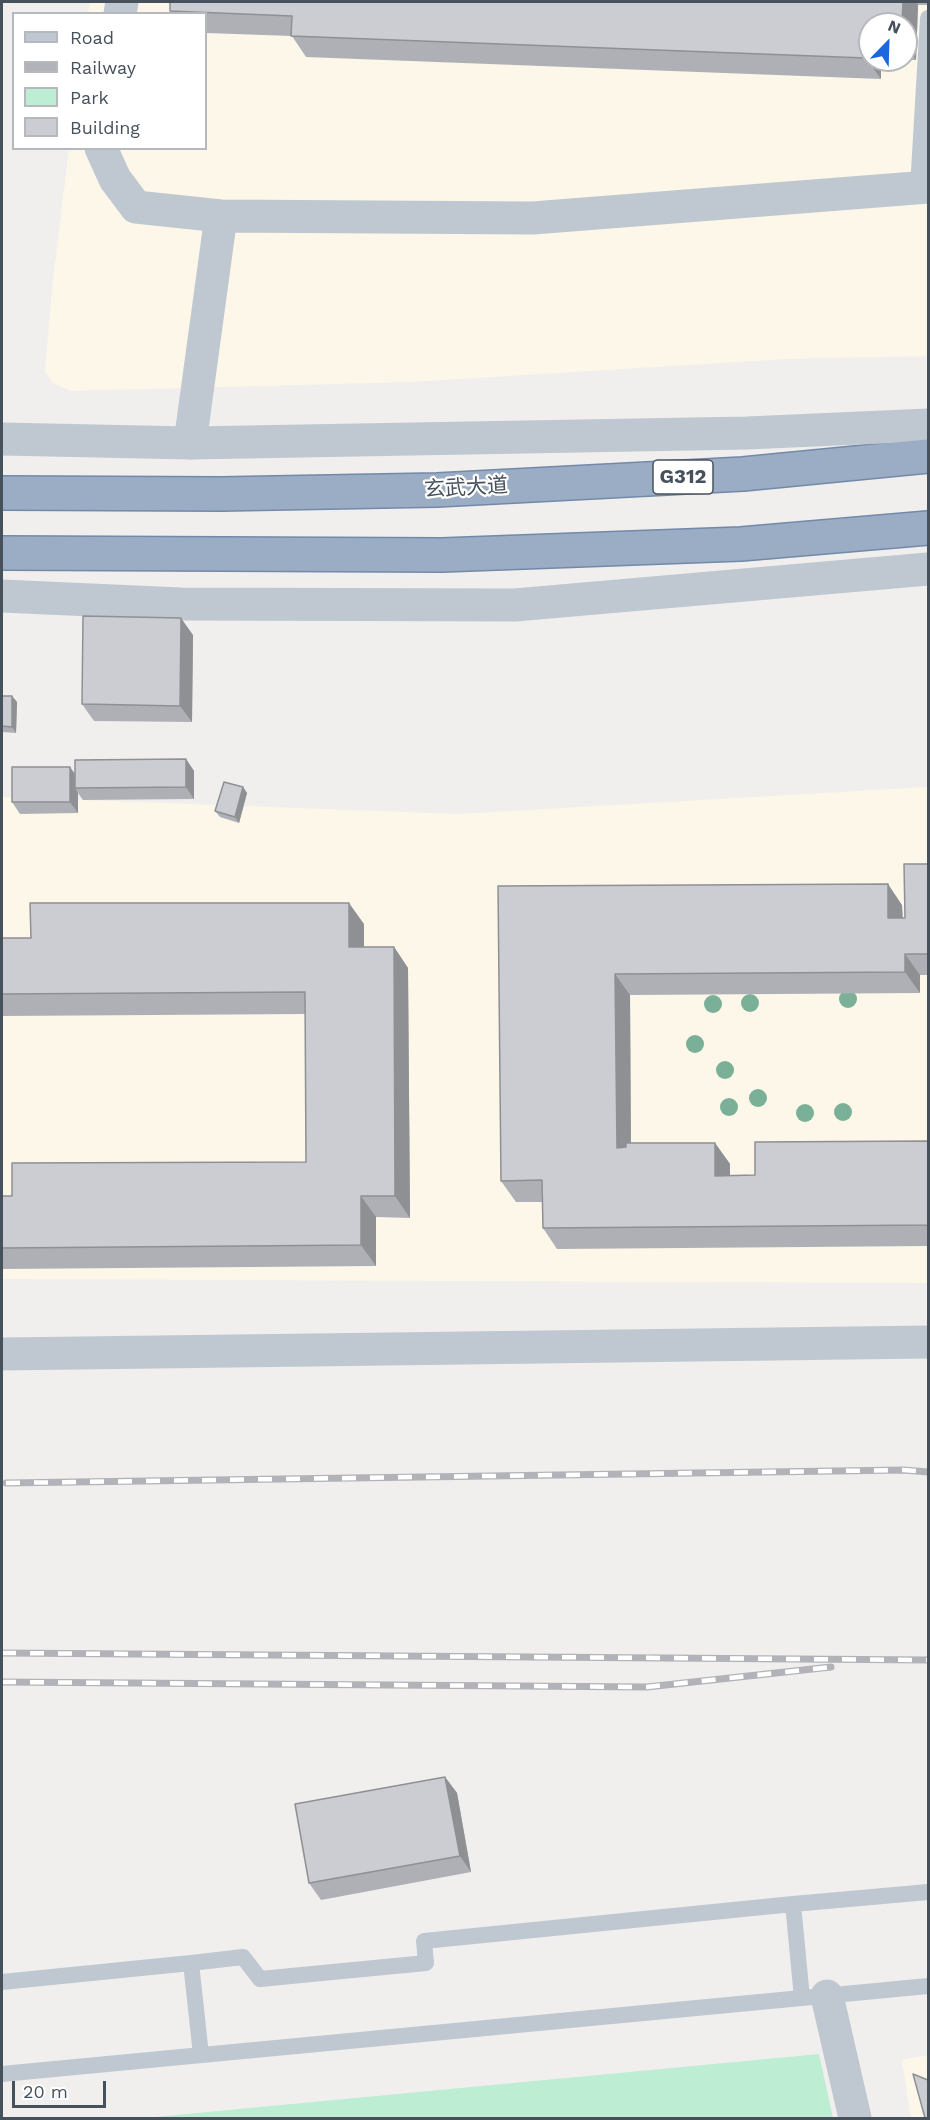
<!DOCTYPE html>
<html>
<head>
<meta charset="utf-8">
<style>
  body { margin:0 }
  #map { position:relative; width:930px; height:2120px; overflow:hidden; background:#f1efee; font-family:"Work Sans",sans-serif }
  canvas { display:block }
  .frame { position:absolute; inset:0; border:3px solid #47515c; pointer-events:none }
  .legend { position:absolute; left:12px; top:12px; width:195px; height:138px; box-sizing:border-box; background:#fff; border:2px solid #b5b9be; margin:0; padding:8px 10px; list-style:none; font-size:18px; color:#47515c }
  .legend li { display:flex; align-items:center; gap:12px; height:30px }
  .legend b { width:30px; border:2px solid #b5b9be }
  .north { position:absolute; left:858px; top:12px; width:60px; height:60px; box-sizing:border-box; background:#fff; border:2px solid #b5b9be; border-radius:50%; rotate:23deg; font-size:16px; font-weight:700; line-height:24px; text-align:center; color:#47515c }
  .north::after { content:''; display:block; margin:auto; width:21px; height:27px; background:#1c67dd; clip-path:polygon(50% 0,100% 100%,50% 72%,0 100%) }
  .scale { position:absolute; left:12px; top:2081px; width:94px; height:27px; box-sizing:border-box; border:3px solid #47515c; border-top:0; padding-left:8px; font-size:18px; line-height:21px; white-space:nowrap; color:#47515c; -webkit-text-stroke:4px #fff; paint-order:stroke }
</style>
</head>
<body>
<div id="map">
<canvas width="930" height="2120"></canvas>
<div class="frame"></div>
<ul class="legend">
<li><b style="height:8px;background:#bfc8d0"></b>Road</li>
<li><b style="height:8px;background:#b1b3b9"></b>Railway</li>
<li><b style="height:16px;background:#bdeed3"></b>Park</li>
<li><b style="height:16px;background:#cbcdd3"></b>Building</li>
</ul>
<div class="north">N</div>
<div class="scale">20 m</div>
</div>
<script>
const c = document.querySelector('canvas').getContext('2d');
c.lineJoin = 'round';
function fill(path, color) {
  c.fillStyle = color;
  c.fill(path, 'evenodd');
}
function toPath(rows) {
  const path = new Path2D();
  for (const r of rows) {
    path.moveTo(r[0], r[1]);
    for (let i = 2; i < r.length; i += 2) path.lineTo(r[i], r[i + 1]);
  }
  return path;
}
function stroke(path, color, width, dash) {
  c.strokeStyle = color;
  c.lineWidth = width;
  c.lineCap = dash ? 'butt' : 'round';
  c.setLineDash(dash || []);
  c.stroke(path);
}
function drawText(font, color, halo, rows, align = 'center') {
  c.font = font + ' "Work Sans","Noto Sans SC",sans-serif';
  c.lineWidth = 4.5;
  c.setLineDash([]);
  c.textBaseline = 'middle';
  c.strokeStyle = halo;
  c.fillStyle = color;
  for (const [text, x, y, turn = 0] of rows) {
    c.save();
    c.translate(x, y);
    c.rotate((+turn || 0) * Math.PI / 180);
    c.textAlign = isNaN(turn) ? turn : align;
    if (halo) c.strokeText(text, 0, 0);
    c.fillText(text, 0, 0);
    c.restore();
  }
}
const commercial = toPath([
  [90,2,928,2,928,356,787,359,410,382,71,391,53,383,45,371,53,280,69,149,206,148,206,14,88,13],
  [870,24,906,24,906,60,870,60],
  [928,787,928,1283,2,1279,2,797,459,814],
  [928,2055,928,2118,911,2118,902,2060]
]);
const green = toPath([
  [819,2054,833,2118,144,2118]
]);
const service = toPath([
  [918,188,928,18],
  [2,1982,191,1963],
  [802,1998,793,1904,928,1892],
  [201,2055,191,1963,243,1957,260,1979,426,1963,424,1941,793,1904],
  [2,2074,928,1986]
]);
const minor = toPath([
  [120,14,122,2],
  [101,148,115,179,136,207,221,216,533,218,928,187],
  [190,443,221,216],
  [2,1354,928,1342],
  [827,1996,855,2118]
]);
const tertiary = toPath([
  [2,439,190,443,747,433,928,425],
  [2,596,181,604,515,605,928,569]
]);
const trunk = toPath([
  [2,493,221,494,437,490,743,474,928,456],
  [2,553,442,555,741,544,928,528]
]);
const rail = toPath([
  [6,1483,904,1470,928,1472],
  [2,1653,928,1660],
  [2,1682,647,1687,831,1667]
]);
const trees = [
  [848,999],
  [750,1003],
  [713,1004],
  [695,1044],
  [725,1070],
  [758,1098],
  [729,1107],
  [843,1112],
  [805,1113]
];
const wall = toPath([
  [170,2,928,2,928,5,918,5,916,60,906,60,906,24,870,24,870,60,881,79,306,57,292,36,206,33,206,14,171,14,170,11],
  [193,635,192,722,94,721,82,704],
  [2,696,12,696,17,702,16,733,2,732,2,738],
  [186,759,194,771,194,799,83,800,78,793,78,813,20,814,12,802,70,767,75,774],
  [243,787,247,793,239,823,220,817,215,811],
  [928,864,928,975,920,975,920,993,630,995,631,1143,715,1143,730,1164,730,1176,755,1175,928,1141,928,1246,557,1249,543,1228,542,1202,516,1202,501,1181,498,886,902,905,903,918,905,918],
  [364,924,364,947,394,947,408,968,410,1218,376,1217,376,1266,2,1269,2,1196,12,1196,306,1162,305,1014,2,1016,2,938,31,938],
  [445,1777,457,1793,471,1872,321,1900,309,1883]
]);
const shadedWall = toPath([
  [903,2,916,2,918,5,916,60,906,46,906,24,902,24],
  [867,38,870,43,870,60,881,60,881,79,866,58],
  [181,618,193,635,192,722,180,706],
  [12,696,17,702,16,733,12,727],
  [186,759,194,771,194,799,186,787],
  [70,767,78,779,75,788,78,793,78,813,70,802],
  [243,787,247,793,239,823,235,817],
  [888,884,902,905,903,939,888,918],
  [349,903,364,924,364,968,349,947],
  [394,947,408,968,410,1218,395,1196],
  [905,954,920,975,920,993,905,972],
  [615,974,630,995,631,1169,617,1148],
  [715,1143,730,1164,730,1197,715,1176],
  [361,1196,376,1217,376,1266,361,1245],
  [445,1777,457,1793,471,1872,460,1856]
]);
const building = toPath([
  [170,2,903,2,902,24,870,24,870,38,867,38,866,58,291,36,292,16,170,11,170,2],
  [83,616,181,618,180,706,82,704,83,616],
  [2,696,12,696,12,727,2,726,2,696],
  [186,759,186,787,75,788,75,760,186,759],
  [12,767,70,767,70,802,12,802,12,767],
  [224,782,243,787,235,817,215,811,224,782],
  [904,864,928,864,928,954,905,954,905,972,615,974,617,1148,626,1147,626,1143,715,1143,715,1176,755,1175,755,1142,928,1141,928,1225,543,1228,542,1180,501,1181,498,886,888,884,888,918,905,918,904,864],
  [30,903,349,903,349,947,394,947,395,1196,361,1196,361,1245,2,1248,2,1196,12,1196,12,1163,306,1162,305,992,2,994,2,938,31,938,30,903],
  [445,1777,460,1856,309,1883,295,1804,445,1777],
  [913,2074,928,2080,928,2118,925,2118,913,2074]
]);
const shields = [
  [683,477,60]
];
const shieldNames = [
  ["G312",683,477]
];
const streetNames = [
  ["玄武大道",466,488,-3]
];
fill(commercial, '#fcf7e8');
fill(green, '#bdeed3');
stroke(trunk, '#7289a8', 36);
stroke(service, '#bfc8d0', 16);
stroke(minor, '#bfc8d0', 33);
stroke(tertiary, '#bfc8d0', 33);
stroke(trunk, '#9badc5', 33);
stroke(rail, '#b1b3b9', 7);
stroke(rail, '#fff', 4.5, [14]);
c.fillStyle = '#7ab097';
for (const [x, y] of trees) {
  c.beginPath();
  c.arc(x, y, 9, 0, 2 * Math.PI);
  c.fill();
}
fill(wall, '#afb0b5');
fill(shadedWall, '#8e9094');
fill(building, '#cbcdd3');
stroke(building, '#8e9094', 1.5);
for (const [x, y, w] of shields) {
  const box = new Path2D();
  box.roundRect(x - w / 2, y - 17, w, 34, 4.5);
  c.fillStyle = '#fff';
  c.fill(box);
  stroke(box, '#47515c', 1.5);
}
drawText('bold 20px', '#47515c', null, shieldNames);
drawText('21px', '#47515c', '#fff', streetNames);
</script>
</body>
</html>
